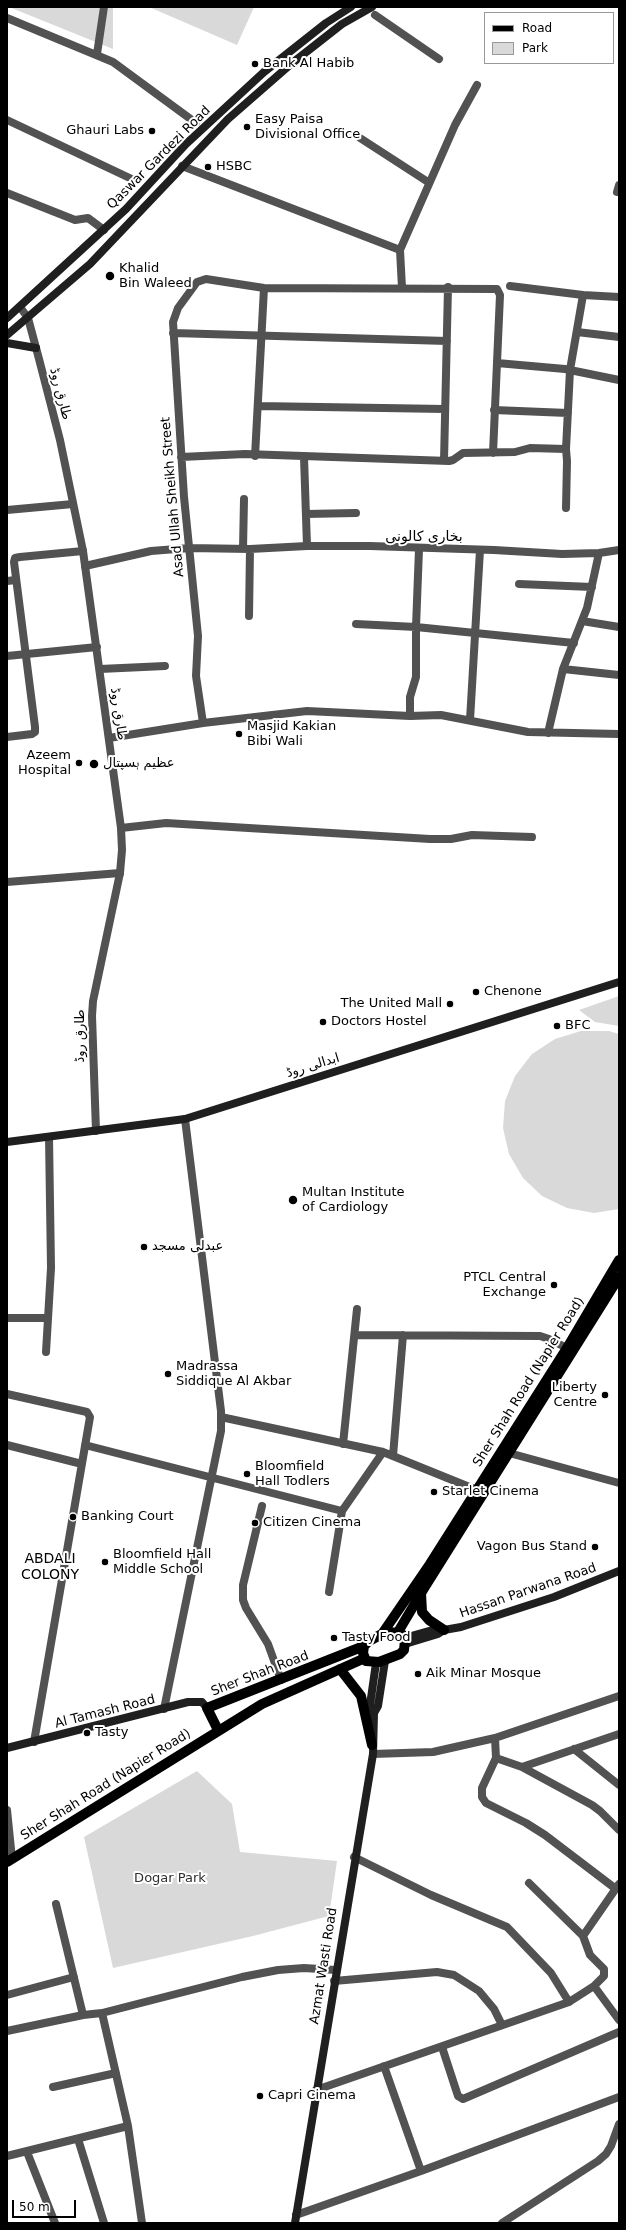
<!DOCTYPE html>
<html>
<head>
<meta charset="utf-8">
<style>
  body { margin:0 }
  #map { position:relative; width:626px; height:2230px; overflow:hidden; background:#fff; font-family:"DejaVu Sans",sans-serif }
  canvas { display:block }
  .frame { position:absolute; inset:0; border:8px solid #000; pointer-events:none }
  .legend { position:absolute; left:484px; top:12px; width:130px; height:52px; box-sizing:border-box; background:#fff; border:1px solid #999; margin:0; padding:5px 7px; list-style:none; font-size:12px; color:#000 }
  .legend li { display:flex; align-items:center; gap:8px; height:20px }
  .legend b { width:20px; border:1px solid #999 }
  .scale { position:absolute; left:12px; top:2200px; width:64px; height:18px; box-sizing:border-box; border:2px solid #000; border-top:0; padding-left:5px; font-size:12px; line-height:14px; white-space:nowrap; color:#000; -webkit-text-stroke:3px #fff; paint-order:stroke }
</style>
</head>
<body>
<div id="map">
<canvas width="626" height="2230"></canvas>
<div class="frame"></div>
<ul class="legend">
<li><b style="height:5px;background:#000"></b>Road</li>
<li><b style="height:11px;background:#d9d9d9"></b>Park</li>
</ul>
<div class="scale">50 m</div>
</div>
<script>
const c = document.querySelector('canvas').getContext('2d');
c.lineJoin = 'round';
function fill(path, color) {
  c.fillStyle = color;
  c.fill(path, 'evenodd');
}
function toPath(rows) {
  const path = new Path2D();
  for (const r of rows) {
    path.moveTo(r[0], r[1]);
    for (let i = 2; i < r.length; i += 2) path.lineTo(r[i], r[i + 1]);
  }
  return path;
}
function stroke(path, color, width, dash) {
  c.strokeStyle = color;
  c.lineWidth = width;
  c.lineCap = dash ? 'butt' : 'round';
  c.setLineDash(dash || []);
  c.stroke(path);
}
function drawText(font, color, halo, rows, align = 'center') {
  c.font = font + ' "DejaVu Sans","Noto Naskh Arabic",sans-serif';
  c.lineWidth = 4;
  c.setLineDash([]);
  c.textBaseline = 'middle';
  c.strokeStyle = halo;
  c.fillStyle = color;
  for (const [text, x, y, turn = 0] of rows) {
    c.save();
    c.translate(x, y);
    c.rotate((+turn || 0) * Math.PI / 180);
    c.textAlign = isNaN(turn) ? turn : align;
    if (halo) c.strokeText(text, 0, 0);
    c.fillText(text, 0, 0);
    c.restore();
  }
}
const green = toPath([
  [9,7,113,7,113,49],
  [149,7,254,7,237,45],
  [619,996,619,1026,595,1022,579,1010],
  [581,1031,609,1031,619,1034,619,1209,594,1213,567,1208,542,1196,523,1178,509,1154,503,1128,505,1101,515,1076,532,1054,555,1039],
  [197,1771,232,1804,240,1852,337,1861,329,1916,253,1936,113,1968,84,1837]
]);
const minor = toPath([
  [375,15,439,59],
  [7,18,113,62,196,123],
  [97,54,104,7],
  [7,120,136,181],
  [360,138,428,182],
  [182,166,400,250],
  [617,192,619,185],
  [7,193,75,220,88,218,104,230],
  [510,286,583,295,619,297],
  [402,288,400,250,455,125,477,85],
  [577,332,619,337],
  [173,333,447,341],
  [497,363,565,369,619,380],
  [258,406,445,409],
  [494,410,568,413],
  [255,456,264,288],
  [181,457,245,454,449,461,453,460,463,453,515,452,530,448,566,449],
  [304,457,307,546],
  [444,461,448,287],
  [566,508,567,461,566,449,570,370,583,295],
  [7,510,73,504],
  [306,514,356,513],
  [243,549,244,499],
  [85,566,151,551,189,548,250,549,307,546,370,546,494,550,562,554,599,553,619,550],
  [7,581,16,580],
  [519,584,592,587],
  [249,616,250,549],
  [582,621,619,627],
  [356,624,416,627,574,643],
  [100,669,165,666],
  [563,669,619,675],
  [410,716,410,697,416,677,416,627,419,549],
  [470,720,480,550],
  [203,723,196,676,198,636,184,497,173,322,178,308,197,282,206,279,264,288,497,289,500,295,493,453],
  [548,733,563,669,587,608,599,553],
  [7,737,32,734,35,732,35,727,14,562,15,558,20,557,83,551],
  [109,738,203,723,307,711,410,716,441,715,528,732,619,734],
  [121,828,166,823,430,839,451,839,472,835,532,837],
  [7,882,120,873],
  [7,1318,48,1318],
  [355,1335,540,1336,549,1339,567,1348],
  [46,1352,51,1268,49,1137],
  [7,1394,87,1412,90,1417,34,1742],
  [221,1417,383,1452,477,1490],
  [343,1444,357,1309],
  [7,1445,82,1464],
  [85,1445,342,1511],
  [509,1453,619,1483],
  [393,1456,403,1335],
  [262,1506,243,1585,243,1600,246,1608,268,1644,281,1680],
  [329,1592,342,1511,383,1452],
  [164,1709,221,1431,221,1411,185,1119],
  [495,1738,496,1758,482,1788,482,1797,486,1803,526,1823,545,1835,616,1889],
  [574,1749,619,1785],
  [373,1754,433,1752,495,1738,619,1696],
  [496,1758,522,1767,592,1805,600,1811,619,1830],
  [522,1767,619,1734],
  [7,1810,12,1859],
  [354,1857,431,1895,507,1927,551,1973,569,2002],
  [529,1883,583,1936,619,1884],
  [56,1904,83,2015],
  [334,1981,437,1972,454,1975,479,1991,494,2009,502,2025],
  [594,1986,619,2020],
  [7,1995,74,1977],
  [7,2031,83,2015,102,2013,242,1977,278,1970,304,1968,336,1970],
  [442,2047,458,2096,463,2099,619,2032],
  [53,2087,116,2073],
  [316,2090,569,2002,594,1986,604,1976,604,1969,590,1955,583,1936],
  [128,2126,142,2223],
  [78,2139,104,2223],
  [27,2152,55,2223],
  [7,2156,128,2126,102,2013],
  [421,2171,619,2097],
  [296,2215,421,2171,384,2066],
  [502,2223,598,2161,606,2154,611,2146,619,2124]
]);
const tertiary = toPath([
  [20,307,28,318,39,359,60,440,83,551,121,828,122,850,120,873,93,1001,92,1016,96,1131],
  [7,656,97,647]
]);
const secondary = toPath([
  [7,318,126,209,186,144,264,72,326,23,351,7],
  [7,335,90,264,228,119,291,64,342,24,372,7],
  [7,343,36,348],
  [7,1142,185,1119,619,982],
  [404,1638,436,1629,444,1630,461,1627,554,1597,619,1571],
  [405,1644,438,1634,444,1630],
  [374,1713,370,1705,376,1663],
  [7,1748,188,1702,202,1702,207,1708],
  [295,2223,373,1754,374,1713,378,1706,385,1661]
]);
const primary = toPath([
  [421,1593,422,1612,429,1620,444,1630],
  [398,1632,426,1585,619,1277],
  [382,1634,430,1564,567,1348,619,1260],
  [340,1669,361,1696,372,1745],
  [218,1730,207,1708,364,1646,369,1641,382,1634,398,1632,403,1635,405,1640,404,1650,400,1654,379,1662,366,1661,363,1653,364,1646],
  [7,1862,262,1704,365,1658]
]);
const markers = [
  [255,64,4,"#000"],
  [247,127,4,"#000"],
  [152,131,4,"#000"],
  [208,167,4,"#000"],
  [110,276,5,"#000"],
  [239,734,4,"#000"],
  [79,763,4,"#000"],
  [94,764,5,"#000"],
  [476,992,4,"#000"],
  [450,1004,4,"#000"],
  [323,1022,4,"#000"],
  [557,1026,4,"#000"],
  [293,1200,5,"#000"],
  [144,1247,4,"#000"],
  [554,1285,4,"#000"],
  [168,1374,4,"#000"],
  [605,1395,4,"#000"],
  [247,1474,4,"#000"],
  [434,1492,4,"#000"],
  [73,1517,4,"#000"],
  [255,1523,4,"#000"],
  [595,1547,4,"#000"],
  [105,1562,4,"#000"],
  [334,1638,4,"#000"],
  [418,1674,4,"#000"],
  [87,1733,4,"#000"],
  [260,2096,4,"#000"]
];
const poiNames = [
  ["Bank Al Habib",263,64],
  ["Easy Paisa",255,120],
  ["Divisional Office",255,135],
  ["Ghauri Labs",144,131,"right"],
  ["HSBC",216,167],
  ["Khalid",119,269],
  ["Bin Waleed",119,284],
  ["Masjid Kakian",247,727],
  ["Bibi Wali",247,742],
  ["Azeem",71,756,"right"],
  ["Hospital",71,771,"right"],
  ["عظیم ہسپتال",103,764],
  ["Chenone",484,992],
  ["The United Mall",442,1004,"right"],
  ["Doctors Hostel",331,1022],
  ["BFC",565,1026],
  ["Multan Institute",302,1193],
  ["of Cardiology",302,1208],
  ["عبدلی مسجد",152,1247],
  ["PTCL Central",546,1278,"right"],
  ["Exchange",546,1293,"right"],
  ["Madrassa",176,1367],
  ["Siddique Al Akbar",176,1382],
  ["Liberty",597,1388,"right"],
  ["Centre",597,1403,"right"],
  ["Bloomfield",255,1467],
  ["Hall Todlers",255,1482],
  ["Starlet Cinema",442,1492],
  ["Banking Court",81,1517],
  ["Citizen Cinema",263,1523],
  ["Vagon Bus Stand",587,1547,"right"],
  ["Bloomfield Hall",113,1555],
  ["Middle School",113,1570],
  ["Tasty Food",342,1638],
  ["Aik Minar Mosque",426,1674],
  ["Tasty",95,1733],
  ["Capri Cinema",268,2096]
];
const streetNames = [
  ["Qaswar Gardezi Road",159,158,-45],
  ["طارق روڈ",60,394,76],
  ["Asad Ullah Sheikh Street",173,497,-95],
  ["طارق روڈ",118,714,82],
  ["طارق روڈ",81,1036,-90],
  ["ابدالی روڈ",313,1066,-17],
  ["Sher Shah Road (Napier Road)",529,1382,-58],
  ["Hassan Parwana Road",528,1591,-19],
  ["Sher Shah Road",260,1674,-21],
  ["Al Tamash Road",105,1712,-14],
  ["Sher Shah Road (Napier Road)",106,1785,-32],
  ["Azmat Wasti Road",324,1966,-81]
];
const parkNames = [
  ["Dogar Park",170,1879]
];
const neighbourhoodNames = [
  ["بخاری کالونی",424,537],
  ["ABDALI",50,1559],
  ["COLONY",50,1575]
];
fill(green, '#d9d9d9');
stroke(minor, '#525252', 8);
stroke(tertiary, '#525252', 8);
stroke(secondary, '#1f1f1f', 8);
stroke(primary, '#000', 10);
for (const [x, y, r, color] of markers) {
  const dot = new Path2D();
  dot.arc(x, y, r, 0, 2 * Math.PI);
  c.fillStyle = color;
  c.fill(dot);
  stroke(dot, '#fff', 1.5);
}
drawText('13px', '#000', '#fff', poiNames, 'left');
drawText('13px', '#000', '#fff', streetNames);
drawText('13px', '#303030', '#fff', parkNames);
drawText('14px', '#000', '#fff', neighbourhoodNames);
</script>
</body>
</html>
